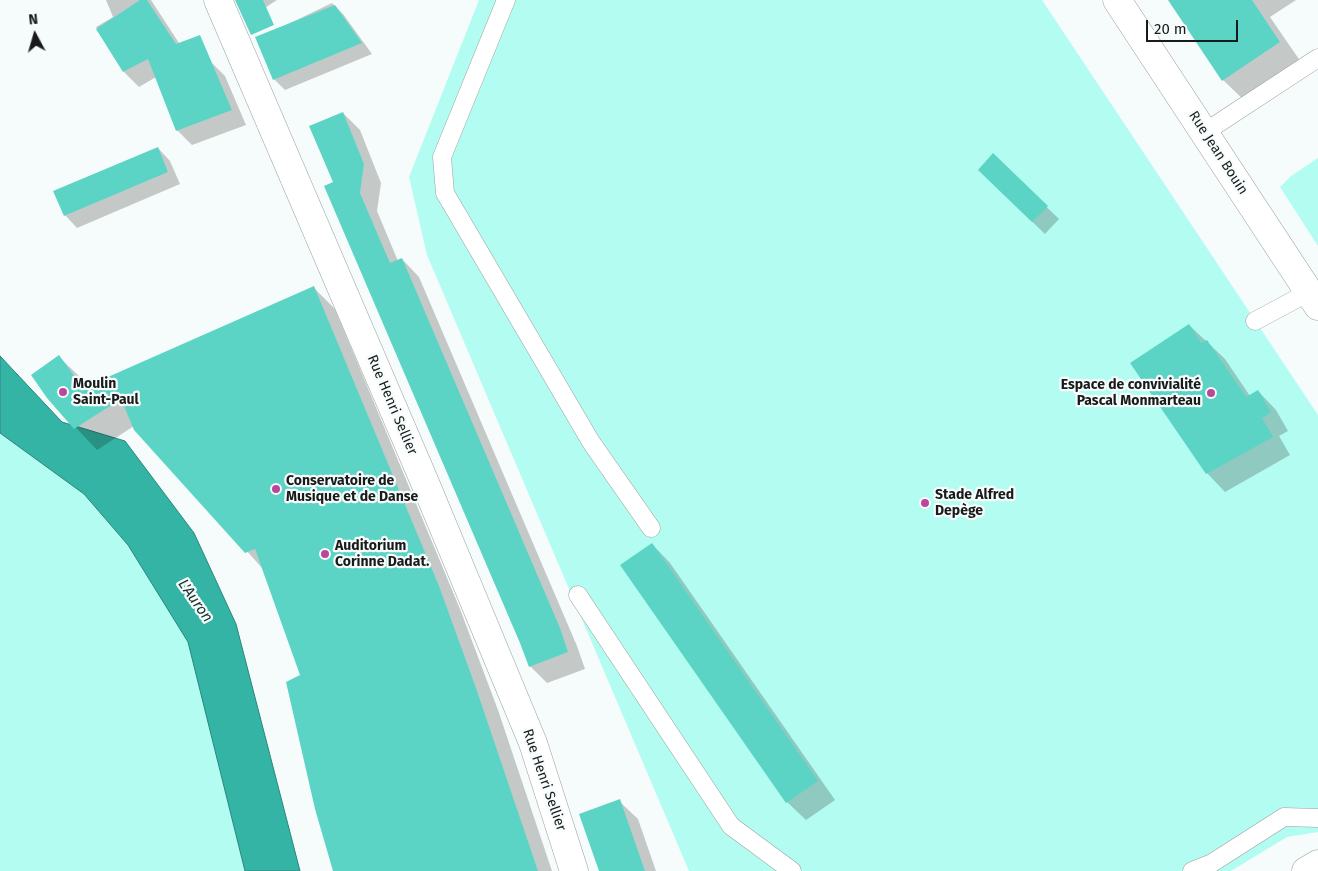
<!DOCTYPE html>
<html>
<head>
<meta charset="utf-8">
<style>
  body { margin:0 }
  #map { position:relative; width:1318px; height:871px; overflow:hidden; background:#f6fcfb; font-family:"Fira Sans",sans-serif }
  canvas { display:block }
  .north { position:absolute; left:10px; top:10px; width:50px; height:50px; -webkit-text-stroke:4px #f6fcfb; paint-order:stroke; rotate:354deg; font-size:14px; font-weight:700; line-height:20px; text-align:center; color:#191b1b }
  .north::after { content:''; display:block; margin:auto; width:18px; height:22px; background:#191b1b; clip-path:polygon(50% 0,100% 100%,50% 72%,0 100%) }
  .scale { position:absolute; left:1146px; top:20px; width:92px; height:22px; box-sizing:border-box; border:2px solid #191b1b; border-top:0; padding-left:6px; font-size:15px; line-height:18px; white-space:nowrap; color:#191b1b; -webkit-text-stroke:4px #f6fcfb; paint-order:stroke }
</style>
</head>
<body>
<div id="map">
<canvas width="1318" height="871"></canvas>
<div class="north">N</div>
<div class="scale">20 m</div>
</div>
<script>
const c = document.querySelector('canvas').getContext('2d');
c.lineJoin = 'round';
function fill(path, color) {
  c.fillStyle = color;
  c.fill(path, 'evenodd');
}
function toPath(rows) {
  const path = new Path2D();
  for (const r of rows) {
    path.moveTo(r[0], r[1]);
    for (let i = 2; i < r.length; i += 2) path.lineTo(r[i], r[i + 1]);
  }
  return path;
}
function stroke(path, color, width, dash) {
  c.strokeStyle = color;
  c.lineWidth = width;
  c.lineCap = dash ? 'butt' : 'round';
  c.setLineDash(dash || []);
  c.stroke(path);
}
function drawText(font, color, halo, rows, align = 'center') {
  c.font = font + ' "Fira Sans",sans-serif';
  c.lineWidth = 4.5;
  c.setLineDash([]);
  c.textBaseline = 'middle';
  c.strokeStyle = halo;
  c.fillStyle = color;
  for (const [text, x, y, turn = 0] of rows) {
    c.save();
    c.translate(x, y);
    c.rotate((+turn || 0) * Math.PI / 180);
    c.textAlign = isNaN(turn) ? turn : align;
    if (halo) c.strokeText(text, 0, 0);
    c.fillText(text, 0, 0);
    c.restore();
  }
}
const green = toPath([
  [479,0,1042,0,1318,415,1318,832,1287,837,1231,871,689,871,427,255,409,177],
  [1318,158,1318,246,1280,187,1291,176],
  [0,433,84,494,128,545,188,642,245,871,0,871]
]);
const water = toPath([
  [0,356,62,422,125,441,194,533,236,624,300,871,245,871,188,642,128,545,84,494,0,433,0,356]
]);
const shadow = toPath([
  [106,0,151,0,192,63,210,61,225,76,246,125,192,145,177,130,156,77,139,87,124,72,96,27,113,17],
  [245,0,277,0,257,13],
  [1170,0,1296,0,1270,17,1303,65,1247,103,1223,80],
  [332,3,343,14,372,54,285,90,274,79,257,39],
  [343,113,360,130,381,183,377,211,398,261,402,259,419,277,577,646,585,669,547,683,530,666,334,183],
  [158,148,170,161,180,184,77,228,65,215],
  [993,155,1059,219,1045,234,992,183],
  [314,288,335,309,460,609,498,710,552,871,334,871,302,676,263,569,134,426,97,450,48,398,59,357,81,378,87,387],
  [1189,325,1225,359,1250,396,1258,391,1276,410,1288,431,1279,436,1290,455,1225,492,1207,473,1132,363],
  [652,544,670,563,835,800,806,820,787,802,622,565],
  [619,801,638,819,656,871,600,871]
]);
const building = toPath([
  [140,0,147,0,176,44,200,35,232,110,176,131,148,59,123,72,96,29],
  [235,0,263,0,274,25,251,35],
  [1168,0,1252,0,1280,42,1222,81],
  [335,5,362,43,273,80,255,37],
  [343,112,364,164,360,193,390,263,402,258,560,628,568,652,529,667,520,643,324,186,333,182,309,126],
  [158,147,168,172,64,216,53,191],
  [993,153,1048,206,1032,222,978,170],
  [314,286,439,586,476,688,538,871,333,871,315,809,286,682,300,675,255,549,245,553,134,430,121,399,74,429,47,398,31,375,59,355,83,388],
  [1189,324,1201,343,1207,340,1246,397,1258,390,1271,412,1262,418,1273,437,1206,474,1130,363],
  [652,543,818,781,786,803,620,565],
  [620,799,645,871,599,871,579,814]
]);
const lane = toPath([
  [506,0,442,157,445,193,591,442,651,528],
  [1205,132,1318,58],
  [1255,321,1309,292],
  [578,595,731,826,792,871],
  [1192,871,1212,863,1284,817,1318,818]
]);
const street = toPath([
  [218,0,423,478,533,743,574,871],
  [1117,0,1318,306],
  [1306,871,1318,864]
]);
const markers = [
  [63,392,5,"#bb469d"],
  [1211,393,5,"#bb469d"],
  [276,489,5,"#bb469d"],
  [925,503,5,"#bb469d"],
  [325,554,5,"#bb469d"]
];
const streetNames = [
  ["Rue Jean Bouin",1218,153,57],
  ["Rue Henri Sellier",392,405,67],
  ["Rue Henri Sellier",544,780,71]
];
const poiNames = [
  ["Moulin",73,384],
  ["Saint-Paul",73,400],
  ["Espace de convivialité",1201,385,"right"],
  ["Pascal Monmarteau",1201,401,"right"],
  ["Conservatoire de",286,481],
  ["Musique et de Danse",286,497],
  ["Stade Alfred",935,495],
  ["Depège",935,511],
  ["Auditorium",335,546],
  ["Corinne Dadat.",335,562]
];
const waterNames = [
  ["L'Auron",195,601,55]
];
fill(green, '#b3fcf1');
fill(water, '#34b4a5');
stroke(water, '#2c867c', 1);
fill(shadow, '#0003');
fill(building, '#5cd4c5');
stroke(lane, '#9ba09f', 19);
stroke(street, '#9ba09f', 29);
stroke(lane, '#fff', 18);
stroke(street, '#fff', 28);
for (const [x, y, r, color] of markers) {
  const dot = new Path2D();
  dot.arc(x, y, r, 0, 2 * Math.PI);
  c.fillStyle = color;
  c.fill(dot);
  stroke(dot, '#f6fcfb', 2);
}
drawText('14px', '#191b1b', '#f6fcfb', streetNames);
drawText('bold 14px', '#191b1b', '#f6fcfb', poiNames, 'left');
drawText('italic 15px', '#1c312e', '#f6fcfb', waterNames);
</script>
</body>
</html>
